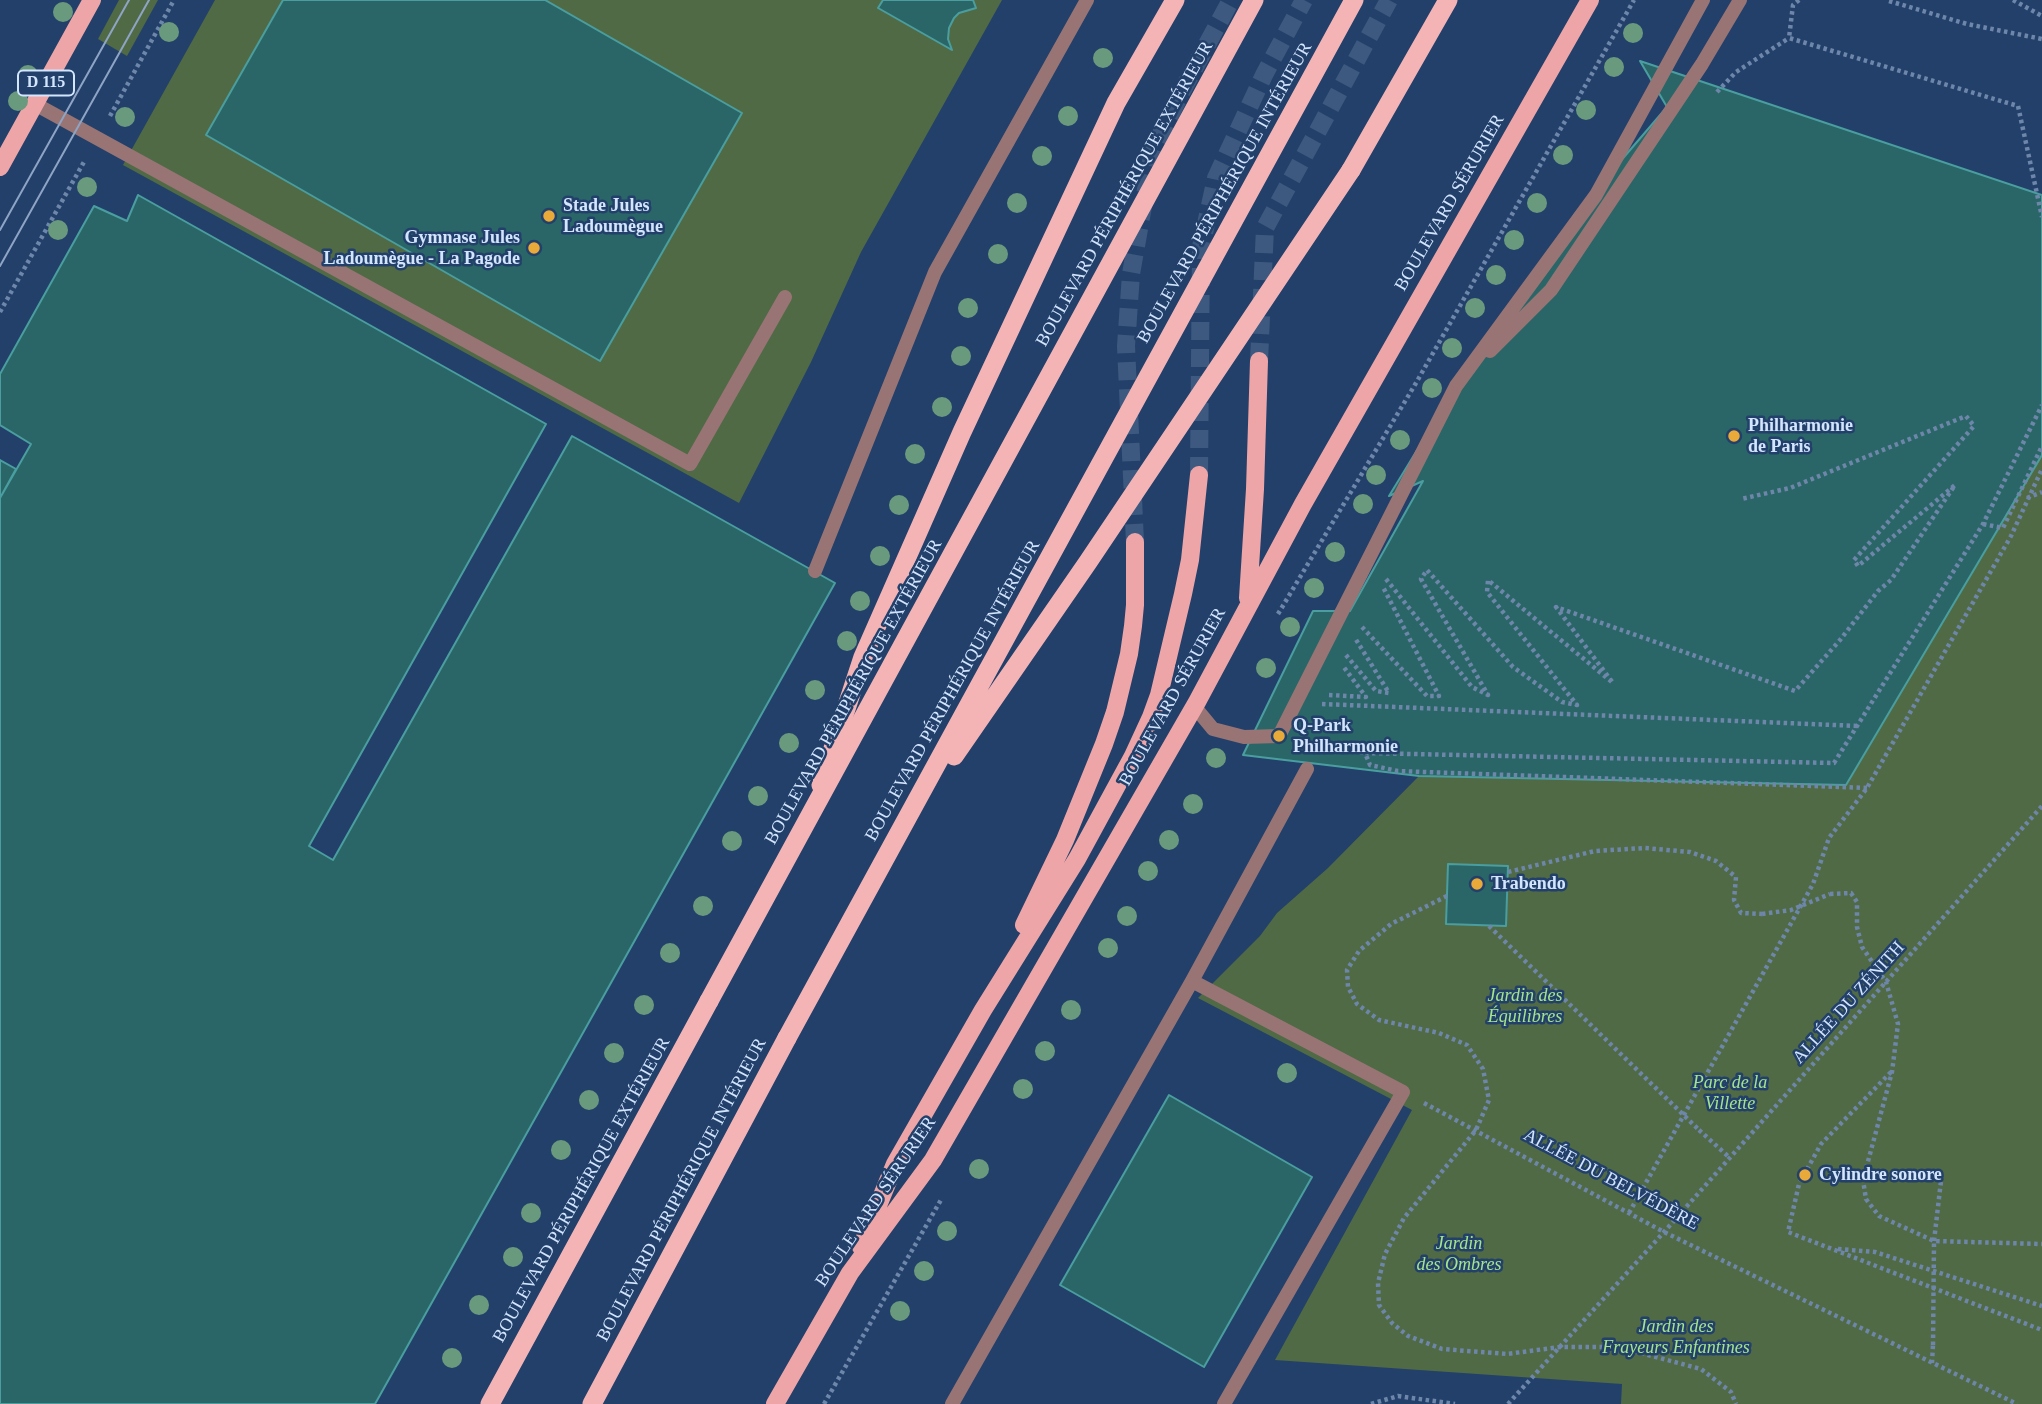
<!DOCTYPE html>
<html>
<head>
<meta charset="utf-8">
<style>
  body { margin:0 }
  canvas { display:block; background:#22406a }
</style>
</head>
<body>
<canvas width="2042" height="1404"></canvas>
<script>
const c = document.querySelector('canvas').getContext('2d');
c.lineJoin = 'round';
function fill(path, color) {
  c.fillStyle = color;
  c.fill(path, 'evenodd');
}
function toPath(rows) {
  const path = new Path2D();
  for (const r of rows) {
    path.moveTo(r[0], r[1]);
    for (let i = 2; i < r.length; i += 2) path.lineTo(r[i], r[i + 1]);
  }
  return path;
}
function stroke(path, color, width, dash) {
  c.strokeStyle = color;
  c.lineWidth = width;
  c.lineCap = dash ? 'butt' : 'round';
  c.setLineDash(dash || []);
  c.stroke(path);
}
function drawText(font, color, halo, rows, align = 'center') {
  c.font = font + ' "Times New Roman",serif';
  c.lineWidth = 5;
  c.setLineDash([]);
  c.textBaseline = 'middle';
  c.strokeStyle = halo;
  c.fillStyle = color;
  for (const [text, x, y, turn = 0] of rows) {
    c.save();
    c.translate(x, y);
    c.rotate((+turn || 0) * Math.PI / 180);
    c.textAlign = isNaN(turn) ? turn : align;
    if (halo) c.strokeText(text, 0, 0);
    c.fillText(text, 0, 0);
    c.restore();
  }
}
const green = toPath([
  [119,0,158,0,127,56,98,39],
  [215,0,1002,0,861,252,811,362,739,503,123,165],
  [2042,455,2042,1404,1621,1404,1622,1384,1275,1360,1412,1110,1198,998,1260,936,1277,913,1328,868,1419,776,1846,785]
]);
const building = toPath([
  [283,0,545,0,742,113,600,361,206,135,283,0],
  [883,0,973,0,976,8,959,13,954,18,949,28,948,39,952,50,878,8,883,0],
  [1640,61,2042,195,2042,455,1846,785,1419,776,1243,755,1313,611,1350,611,1423,481,1389,496,1438,416,1575,214,1667,107,1640,61],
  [138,195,546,424,309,846,333,860,572,436,835,583,375,1404,0,1404,0,498,31,444,0,425,0,374,94,206,127,221,138,195],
  [0,460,16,469,0,498,0,460],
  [1448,864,1508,866,1506,926,1446,924,1448,864],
  [1169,1095,1312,1177,1204,1367,1060,1285,1169,1095]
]);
const primaryTunnel = toPath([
  [1259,361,1265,228,1389,0],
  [1199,475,1201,247,1216,178,1264,75,1304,0],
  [1135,542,1126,346,1131,274,1153,150,1182,91,1231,0]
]);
const path = toPath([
  [1799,0,1793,5,1789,38,2018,106,2042,217],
  [2013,0,2042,16],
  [1889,1,1967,24,2042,39],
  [1717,92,1736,72,1789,38],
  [110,116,174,0],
  [0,312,85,160],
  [2027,498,2042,492],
  [1983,524,2003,528,2042,446],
  [1386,579,1472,687,1488,695,1421,579,1427,570,1513,667,1562,702,1577,705,1487,592,1488,580,1613,683,1556,607,1795,691,1840,640,1878,591,1891,580,1955,485,1858,566,1854,560,1974,426,1966,416,1790,488,1741,499],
  [1278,614,1416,383,1634,0],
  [1362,627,1427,696,1439,696,1383,587],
  [1346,655,1376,691,1389,693,1355,638],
  [1329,695,1366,697,1343,666],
  [1322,704,1859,726],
  [1325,749,1365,753],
  [1867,788,1398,771,1370,765,1365,753,1834,763,1983,524,2042,405],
  [1508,872,1595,851,1645,848,1690,852,1716,861,1736,877,1734,900,1741,913,1762,914],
  [1830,894,1851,893,1857,902,1857,927,1862,947,1886,982,1898,1024,1892,1072,1863,1180,1866,1199,1879,1216,1934,1241,2042,1244],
  [1447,896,1391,924,1359,951,1347,970,1348,987,1357,1004,1379,1020,1439,1033,1467,1045,1483,1069,1489,1100,1476,1130,1404,1218,1385,1254,1378,1283,1379,1305,1392,1323,1408,1336,1442,1349,1507,1354,1560,1347,1618,1347,1701,1369,1731,1392,1736,1404],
  [1891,1072,1821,1144,1799,1184,1788,1232,2042,1330],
  [1424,1103,1664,1232,2017,1404],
  [1699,1130,1730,1158],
  [1629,1213,1813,884,1829,838,1867,788,2011,536,2042,469],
  [1934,1241,1941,1181],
  [1838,1249,1875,1252,2042,1306],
  [1932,1363,1933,1345],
  [824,1404,942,1198],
  [1371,1404,1398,1396,1455,1404],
  [1508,1404,1664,1232,2042,806]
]);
const service = toPath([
  [35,104,690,464,785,297],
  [1490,351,1551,290,1702,64,1740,0],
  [815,571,935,272,1087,0],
  [1194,706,1213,729,1244,737,1279,736,1456,386,1596,195,1703,0],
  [1192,981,1403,1092,1224,1404],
  [952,1404,1192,981,1307,769]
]);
const primary = toPath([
  [0,167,92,0],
  [1248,598,1255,489,1259,361],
  [1024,925,1065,840,1104,744,1115,712,1129,654,1133,626,1135,605,1135,542],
  [861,1247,895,1164,983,1010,1077,859,1133,756,1151,717,1159,695,1183,594,1190,560,1199,475],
  [775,1404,850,1273,933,1160,1197,702,1303,504,1590,0]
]);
const trunk = toPath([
  [1351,170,1448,0],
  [821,785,863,657,962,432,1116,103,1175,0],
  [490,1404,709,1001],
  [592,1404,787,1038]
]);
const tram = toPath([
  [0,230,129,0],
  [0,266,149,0]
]);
const pathBridge = toPath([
  [1762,914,1791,910,1830,894],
  [1489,926,1699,1130],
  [1933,1345,1934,1241]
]);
const trunkBridge = toPath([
  [954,756,1088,562,1351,170],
  [709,1001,1254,0],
  [787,1038,1354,0]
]);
const trees = [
  [63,12],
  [169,32],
  [1633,33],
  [1103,58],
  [1614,67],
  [28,75],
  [18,101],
  [1586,110],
  [1068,116],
  [125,117],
  [1563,155],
  [1042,156],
  [87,187],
  [1017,203],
  [1537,203],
  [58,230],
  [1514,240],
  [998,254],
  [1496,275],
  [968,308],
  [1475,308],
  [1452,348],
  [961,356],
  [1432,388],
  [942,407],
  [1400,440],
  [915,454],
  [1376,475],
  [1363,504],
  [899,505],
  [1335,552],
  [880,556],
  [1314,588],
  [860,601],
  [1290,627],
  [847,641],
  [1266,668],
  [815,690],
  [789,743],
  [1216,758],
  [758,796],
  [1193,804],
  [1169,840],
  [732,841],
  [1148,871],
  [703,906],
  [1127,916],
  [1108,948],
  [670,953],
  [644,1005],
  [1071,1010],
  [1045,1051],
  [614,1053],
  [1287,1073],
  [1023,1089],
  [589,1100],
  [561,1150],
  [979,1169],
  [531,1213],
  [947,1231],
  [513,1257],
  [924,1271],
  [479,1305],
  [900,1311],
  [452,1358]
];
const markers = [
  [549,216,7,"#eaaa39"],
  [534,248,7,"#eaaa39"],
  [1734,436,7,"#eaaa39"],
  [1279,736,7,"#eaaa39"],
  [1477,884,7,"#eaaa39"],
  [1805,1175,7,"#eaaa39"]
];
const shields = [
  [46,83,56]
];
const shieldNames = [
  ["D 115",46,83]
];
const streetNames = [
  ["BOULEVARD PÉRIPHÉRIQUE INTÉRIEUR",1225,193,-61],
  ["BOULEVARD PÉRIPHÉRIQUE EXTÉRIEUR",1125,194,-61],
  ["BOULEVARD SÉRURIER",1450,203,-60],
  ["BOULEVARD PÉRIPHÉRIQUE INTÉRIEUR",953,691,-61],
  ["BOULEVARD PÉRIPHÉRIQUE EXTÉRIEUR",854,692,-61],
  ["BOULEVARD SÉRURIER",1173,697,-61],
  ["ALLÉE DU ZÉNITH",1849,1003,-48],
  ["ALLÉE DU BELVÉDÈRE",1611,1180,28],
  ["BOULEVARD PÉRIPHÉRIQUE EXTÉRIEUR",582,1190,-61],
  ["BOULEVARD PÉRIPHÉRIQUE INTÉRIEUR",682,1190,-62],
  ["BOULEVARD SÉRURIER",876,1202,-56]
];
const poiNames = [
  ["Stade Jules",563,206],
  ["Ladoumègue",563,227],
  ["Gymnase Jules",520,238,"right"],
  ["Ladoumègue - La Pagode",520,259,"right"],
  ["Philharmonie",1748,426],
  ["de Paris",1748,447],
  ["Q-Park",1293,726],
  ["Philharmonie",1293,747],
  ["Trabendo",1491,884],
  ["Cylindre sonore",1819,1175]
];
const parkNames = [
  ["Jardin des",1525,996],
  ["Équilibres",1525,1017],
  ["Parc de la",1730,1083],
  ["Villette",1730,1104],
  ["Jardin",1459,1244],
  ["des Ombres",1459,1265],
  ["Jardin des",1676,1327],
  ["Frayeurs Enfantines",1676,1348]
];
fill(green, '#506a45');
fill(building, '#2a6667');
stroke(building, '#4a9e9f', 2);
stroke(primaryTunnel, '#3d5980', 18, [18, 9]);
stroke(path, '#6d86a9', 4.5, [3.5, 3.5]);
stroke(service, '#987474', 14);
stroke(primary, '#eea5a7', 18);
stroke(trunk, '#f4b4b6', 19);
stroke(tram, '#8ea4c5', 2);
stroke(pathBridge, '#6d86a9', 4.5, [3.5, 3.5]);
stroke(trunkBridge, '#f4b4b6', 19);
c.fillStyle = '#6a9a7d';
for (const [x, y] of trees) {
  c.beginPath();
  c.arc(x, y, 10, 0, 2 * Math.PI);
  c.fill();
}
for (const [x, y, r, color] of markers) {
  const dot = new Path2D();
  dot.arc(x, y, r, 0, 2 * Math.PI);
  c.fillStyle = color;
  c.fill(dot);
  stroke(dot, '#22406a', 2.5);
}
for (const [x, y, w] of shields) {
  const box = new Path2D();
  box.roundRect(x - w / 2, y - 12.5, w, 25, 5);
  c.fillStyle = '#22406a';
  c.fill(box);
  stroke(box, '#d3e5ff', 2);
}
drawText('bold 16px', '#d3e5ff', null, shieldNames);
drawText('18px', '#d3e5ff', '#22406a', streetNames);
drawText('bold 18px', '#d3e5ff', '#22406a', poiNames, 'left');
drawText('italic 18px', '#a5e48c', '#22406a', parkNames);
</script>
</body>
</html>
